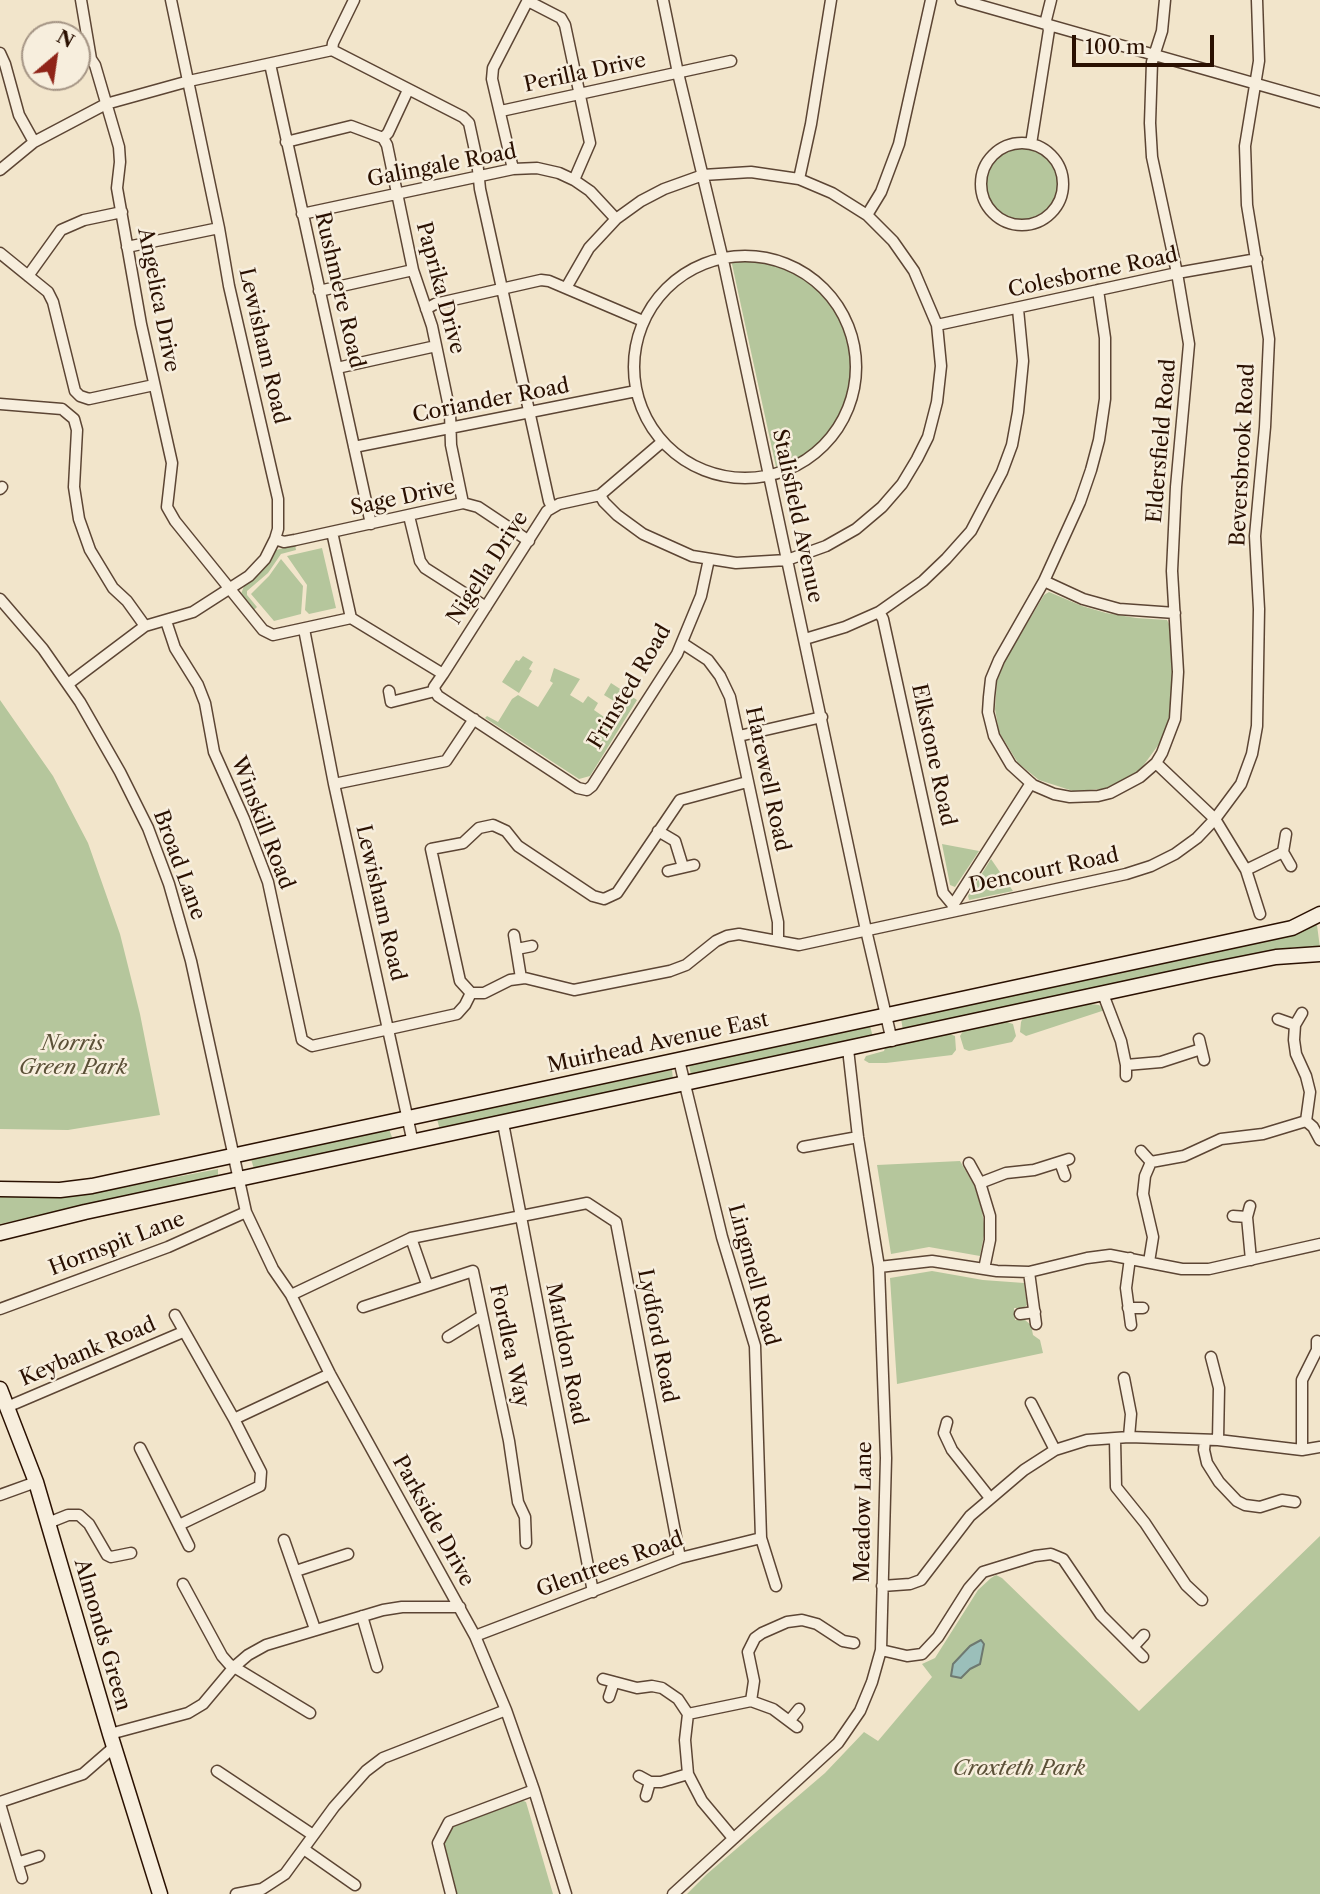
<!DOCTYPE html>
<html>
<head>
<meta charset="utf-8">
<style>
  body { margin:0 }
  #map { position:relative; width:1320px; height:1894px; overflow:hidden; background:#f2e5cb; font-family:"Libre Caslon Text",serif }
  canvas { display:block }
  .north { position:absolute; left:21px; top:21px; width:70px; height:70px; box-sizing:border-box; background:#f7eedd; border:2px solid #a59585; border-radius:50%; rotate:29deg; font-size:19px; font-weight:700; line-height:28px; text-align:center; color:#2a1001 }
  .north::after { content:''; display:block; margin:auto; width:24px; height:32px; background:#8f2418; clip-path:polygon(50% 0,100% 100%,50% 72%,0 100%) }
  .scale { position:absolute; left:1072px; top:35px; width:142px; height:32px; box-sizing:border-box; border:4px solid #2a1001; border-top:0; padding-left:9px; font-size:21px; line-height:24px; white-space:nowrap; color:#2a1001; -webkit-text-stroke:5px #f7eedd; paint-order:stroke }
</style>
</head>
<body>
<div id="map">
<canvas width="1320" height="1894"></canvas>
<div class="north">N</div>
<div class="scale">100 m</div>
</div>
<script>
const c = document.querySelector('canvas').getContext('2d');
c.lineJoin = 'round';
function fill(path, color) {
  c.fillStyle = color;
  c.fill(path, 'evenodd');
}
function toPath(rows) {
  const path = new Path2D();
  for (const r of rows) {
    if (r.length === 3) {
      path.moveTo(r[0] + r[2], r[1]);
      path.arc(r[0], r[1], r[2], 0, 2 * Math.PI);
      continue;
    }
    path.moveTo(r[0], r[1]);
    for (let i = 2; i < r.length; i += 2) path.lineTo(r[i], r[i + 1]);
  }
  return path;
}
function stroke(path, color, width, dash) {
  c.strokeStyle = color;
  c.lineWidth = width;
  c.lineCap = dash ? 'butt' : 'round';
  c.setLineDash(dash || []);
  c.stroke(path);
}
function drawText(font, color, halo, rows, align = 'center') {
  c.font = font + ' "Libre Caslon Text",serif';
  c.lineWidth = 5;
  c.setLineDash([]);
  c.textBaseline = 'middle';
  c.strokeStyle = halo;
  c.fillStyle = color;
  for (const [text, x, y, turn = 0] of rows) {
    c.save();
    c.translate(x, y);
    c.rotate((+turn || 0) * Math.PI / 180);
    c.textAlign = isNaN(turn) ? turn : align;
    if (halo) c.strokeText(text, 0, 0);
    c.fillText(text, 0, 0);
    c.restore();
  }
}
const green = toPath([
  [1023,183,37],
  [740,260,756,260,783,267,811,283,834,308,846,334,850,348,852,362,850,391,834,427,815,449,792,464,780,468,776,467,732,264,733,262],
  [295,545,296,550,281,554,268,573,247,591,247,595,257,607,253,611,241,594,244,586,262,571,276,550],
  [322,548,336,608,309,614,305,610,307,585,287,556],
  [281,559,303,586,301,614,274,621,251,594,269,576],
  [1049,592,1082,606,1106,613,1136,618,1167,620,1171,628,1172,683,1169,717,1162,740,1140,770,1120,782,1103,789,1073,791,1039,780,1018,763,999,732,995,709,997,681,1006,659,1044,595],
  [523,656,533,662,529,669,532,671,519,693,502,682,516,660,519,661],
  [554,668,580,679,570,695,583,703,588,696,598,703,594,710,607,719,617,703,604,695,611,683,637,700,590,776,579,779,485,718,487,716,498,722,512,699,518,695,538,707,553,683,550,681],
  [0,700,53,776,88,843,120,934,140,1014,160,1115,68,1130,0,1129],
  [942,844,979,851,955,887,950,885],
  [991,859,1013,891,969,900,968,896],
  [1317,925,1320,948,1295,947,903,1031,901,1018,1290,935],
  [1091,1004,1099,1005,1105,1010,1026,1036,1020,1032,1021,1022,1023,1018],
  [1007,1022,1013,1024,1016,1036,1012,1042,969,1051,964,1049,960,1036,963,1031],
  [870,1026,873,1037,691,1075,689,1065],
  [950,1034,955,1036,956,1050,952,1055,886,1063,869,1063,864,1060,866,1056,884,1051,885,1048],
  [672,1070,673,1079,440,1130,437,1119],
  [389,1129,393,1140,254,1169,251,1159],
  [960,1161,974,1185,982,1211,985,1230,980,1256,929,1247,891,1254,877,1165],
  [218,1169,218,1177,0,1224,0,1197,51,1197,104,1191],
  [932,1271,983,1280,1024,1283,1027,1305,1023,1308,1014,1308,1015,1320,1025,1320,1031,1325,1033,1335,1040,1340,1043,1353,897,1384,890,1278],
  [1320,1536,1320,1894,687,1894,707,1874,825,1773,864,1732,878,1741,932,1677,922,1664,935,1658,978,1590,991,1578,996,1575,1002,1578,1139,1711],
  [519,1799,526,1802,553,1894,455,1894,442,1841,450,1824]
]);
const water = toPath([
  [981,1640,984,1644,980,1664,970,1669,961,1678,951,1676,953,1664,970,1646,981,1640]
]);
const street = toPath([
  [81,0,91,59,95,65,119,147,120,162,117,188,141,324,172,463,167,507,175,521,263,630,273,635,351,618,332,532],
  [663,0,678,73,723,260,866,930,892,1041],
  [961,0,1320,102],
  [528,1,561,18,565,25,590,143,574,180],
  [332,50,333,43,354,0],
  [0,53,5,64,19,115,34,142],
  [270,64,371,524],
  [408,90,388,133,383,138,387,145,413,270,432,326,450,412,451,445,463,503],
  [501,111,731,61],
  [286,142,351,126,383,138],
  [1022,184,41],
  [1031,144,1049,30,1046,20,1051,0],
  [513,169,492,79,493,68,528,0],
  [0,170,34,142,106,104,189,81,332,50,463,117,469,123,477,160,480,189,549,501,552,507],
  [799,179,811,124,831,0],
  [302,214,513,169,537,168,559,173,574,180,590,191,616,219],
  [867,215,881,192,899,144,931,0],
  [127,247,219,228],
  [0,253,48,292,53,302,75,391,80,396,89,399,154,385],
  [745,367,111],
  [28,276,61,230,84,220,122,212],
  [566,288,589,248,616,219,641,201,664,189,703,175,751,172,799,179,832,193,867,215,893,241,914,271,937,325,941,366,937,402,928,437,917,459,902,484,882,507,856,529,826,546,787,560,736,563,692,556,643,534,617,515,604,502,600,495],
  [1098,290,1105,338,1105,399,1099,440,1091,470,1080,502,1044,581,999,660,991,679,989,697,988,712,994,736,1011,765,1033,785,1054,794,1070,797,1098,796,1110,793,1140,777,1156,763,1162,753,1175,719,1178,672,1172,571,1176,487,1189,344,1177,273,1152,157,1150,123,1152,62,1162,31,1165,0],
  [319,291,413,270],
  [426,309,435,304,541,280,549,281,643,321],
  [937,325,1177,273,1257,259],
  [337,368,436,346],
  [0,404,62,409,74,419,77,430,74,487,79,519,90,550,113,588,127,601,145,626],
  [662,442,600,495,559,504,547,511,443,674,434,687,435,691,438,696,578,788,587,790,592,786,677,654,701,596,709,559],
  [354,447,636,391],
  [0,489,2,487],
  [409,516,420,561,425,568,486,607],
  [275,539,284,542,295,540,463,503,478,507,529,541],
  [1044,581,1083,599,1119,609,1175,613],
  [0,599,43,649,80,702,120,772,148,828,169,884,191,961,246,1212,273,1269,291,1295,330,1374,475,1636,506,1710,534,1790,566,1894],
  [879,612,883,619,943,893,953,905],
  [351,618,443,674],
  [166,621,175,648,198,685,205,703,214,752,244,819,268,882,302,1040,312,1046,457,1014,465,1005,471,993,484,993,510,980,525,978,574,990,670,971,686,965,716,941,727,936,739,934,799,945,1126,874,1151,866,1175,854,1197,838,1215,819,1241,784,1252,754,1257,726,1259,609,1255,536,1265,427,1269,339,1247,205,1245,146,1259,61,1257,0],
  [304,629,334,784,413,1143],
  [805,639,845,627,879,612,923,581,946,559,971,531,1002,472,1012,445,1018,412,1023,361,1018,309],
  [682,643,708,660,720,676,730,697,778,922,778,941],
  [68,684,145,626,193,612,249,576,265,559,275,539,278,529,278,499,229,286,219,228,171,0],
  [389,691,391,702,435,691],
  [739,736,822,717],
  [1156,763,1215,819,1246,870,1260,914],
  [334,784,446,761,474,719],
  [658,831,675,841,683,867],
  [1283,852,1286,834],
  [1246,870,1283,852,1291,866],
  [668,871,694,865],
  [952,911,953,905,1031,783],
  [514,935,521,978],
  [517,949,532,946],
  [471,993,460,981,431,849,463,843,479,828,493,825,506,831,518,846,593,896,604,899,617,893,680,800,747,782],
  [1103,994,1121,1041,1126,1065,1126,1076],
  [1302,1013,1295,1025,1294,1040,1296,1054,1306,1076,1310,1092,1306,1121],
  [1278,1019,1295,1025],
  [1199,1039,1204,1060],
  [679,1060,722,1237,755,1346,761,1538,776,1586],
  [1126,1065,1161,1062,1201,1049],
  [1306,1121,1313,1127,1320,1140],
  [503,1123,593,1592],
  [803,1147,858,1137],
  [1141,1151,1151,1162],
  [1060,1162,1065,1176],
  [969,1163,980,1183,990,1216,990,1240,984,1269],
  [980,1183,1006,1173,1034,1170,1069,1159],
  [1250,1206,1247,1217,1251,1260],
  [1233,1216,1247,1217],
  [411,1238,427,1284],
  [1130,1258,1126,1288,1131,1325],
  [1149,1262,1153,1237,1143,1194,1145,1176,1151,1162,1184,1156,1221,1139,1263,1134,1306,1121],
  [879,1267,932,1261,997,1271,1029,1272,1087,1258,1110,1255,1182,1269,1209,1269,1320,1244],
  [1029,1272,1036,1324],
  [291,1295,411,1238,587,1203,616,1222,680,1558],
  [363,1307,473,1271,509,1441,518,1502,525,1517,526,1543],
  [1128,1308,1143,1308],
  [0,1309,168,1247,246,1212],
  [1020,1314,1035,1312],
  [175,1315,234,1419,261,1472,260,1486,179,1525],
  [448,1337,482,1316],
  [1211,1357,1219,1388,1218,1440],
  [1124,1378,1131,1414,1129,1437],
  [1031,1403,1055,1450],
  [7,1407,183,1332],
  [234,1419,330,1374],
  [947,1422,944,1433,952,1450,990,1498],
  [1115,1439,1116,1487,1145,1523,1186,1585,1202,1600],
  [1205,1440,1204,1450,1207,1463,1219,1482,1237,1501,1245,1505,1260,1507,1282,1500,1295,1502],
  [140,1448,189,1546],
  [1302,1450,1302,1380,1317,1350,1317,1341],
  [0,1495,36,1482],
  [48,1523,68,1515,79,1515,89,1524,107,1555,111,1557,131,1553],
  [284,1540,315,1629],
  [296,1571,348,1554],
  [183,1584,222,1656,229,1664,310,1713],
  [882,1586,910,1584,921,1580,970,1516,1024,1470,1055,1450,1087,1440,1129,1437,1218,1440,1302,1450,1320,1447],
  [362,1616,377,1667],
  [475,1636,680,1558,761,1538],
  [1133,1647,1144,1635],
  [881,1650,907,1656,922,1654,938,1637,969,1588,983,1572,1035,1556,1051,1554,1063,1559,1101,1615,1143,1657],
  [603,1679,637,1688,652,1686,662,1688,678,1699,688,1714,685,1740,688,1774,702,1801,733,1838],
  [609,1697,614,1682],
  [751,1701,754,1681,748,1652,755,1638,762,1633,787,1622,802,1620,817,1624,843,1641,854,1643],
  [688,1714,751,1701,773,1709,797,1727],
  [790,1720,799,1709],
  [110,1734,188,1713,203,1704,234,1667,248,1655,266,1645,383,1610,402,1607,460,1607],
  [217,1771,313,1835],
  [639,1776,650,1782,661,1782,688,1774],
  [646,1796,650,1782],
  [0,1802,83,1774,114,1747],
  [0,1804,22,1878],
  [305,1850,355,1885],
  [20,1862,39,1856],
  [236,1894,262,1889,285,1874,334,1807,366,1771,383,1758,506,1710],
  [451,1894,438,1843,449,1822,534,1790],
  [673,1894,838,1743,860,1711,872,1682,881,1650,886,1458,879,1267,858,1137,848,1049]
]);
const secondary = toPath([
  [0,1189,60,1190,92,1186,1292,928,1320,914],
  [0,1233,85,1212,1211,970,1276,957,1320,954],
  [0,1389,36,1482,110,1734,160,1894]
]);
const streetNames = [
  ["Perilla Drive",585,73,-12],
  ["Galingale Road",442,166,-11],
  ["Colesborne Road",1093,273,-12],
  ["Paprika Drive",440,288,75],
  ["Rushmere Road",339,290,77],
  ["Angelica Drive",158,300,79],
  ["Lewisham Road",263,346,77],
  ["Coriander Road",491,401,-11],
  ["Eldersfield Road",1162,441,-85],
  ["Beversbrook Road",1243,455,-87],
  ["Sage Drive",403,498,-12],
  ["Stalisfield Avenue",797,516,78],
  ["Nigella Drive",488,568,-57],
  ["Frinsted Road",630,687,-59],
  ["Elkstone Road",933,755,78],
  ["Harewell Road",767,779,78],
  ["Winskill Road",262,823,69],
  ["Broad Lane",179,865,70],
  ["Dencourt Road",1044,871,-12],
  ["Lewisham Road",380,903,77],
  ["Muirhead Avenue East",658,1043,-12],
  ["Hornspit Lane",117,1244,-21],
  ["Lingmell Road",753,1275,75],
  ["Lydford Road",657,1336,79],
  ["Fordlea Way",509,1346,78],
  ["Keybank Road",88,1352,-23],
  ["Marldon Road",566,1354,79],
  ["Meadow Lane",864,1512,-89],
  ["Parkside Drive",433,1521,61],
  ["Glentrees Road",610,1565,-20],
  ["Almonds Green",102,1635,74]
];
const parkNames = [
  ["Norris",73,1044],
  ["Green Park",73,1068],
  ["Croxteth Park",1019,1769]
];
fill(green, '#b5c69c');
fill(water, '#9bbfba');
stroke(water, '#6e7970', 2);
stroke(street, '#5c4534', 13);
stroke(secondary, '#2a1001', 17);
stroke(street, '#f7eedd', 10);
stroke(secondary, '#f7eedd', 14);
drawText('21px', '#2a1001', '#f7eedd', streetNames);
drawText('italic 21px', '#5b5037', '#f7eedd', parkNames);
</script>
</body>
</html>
